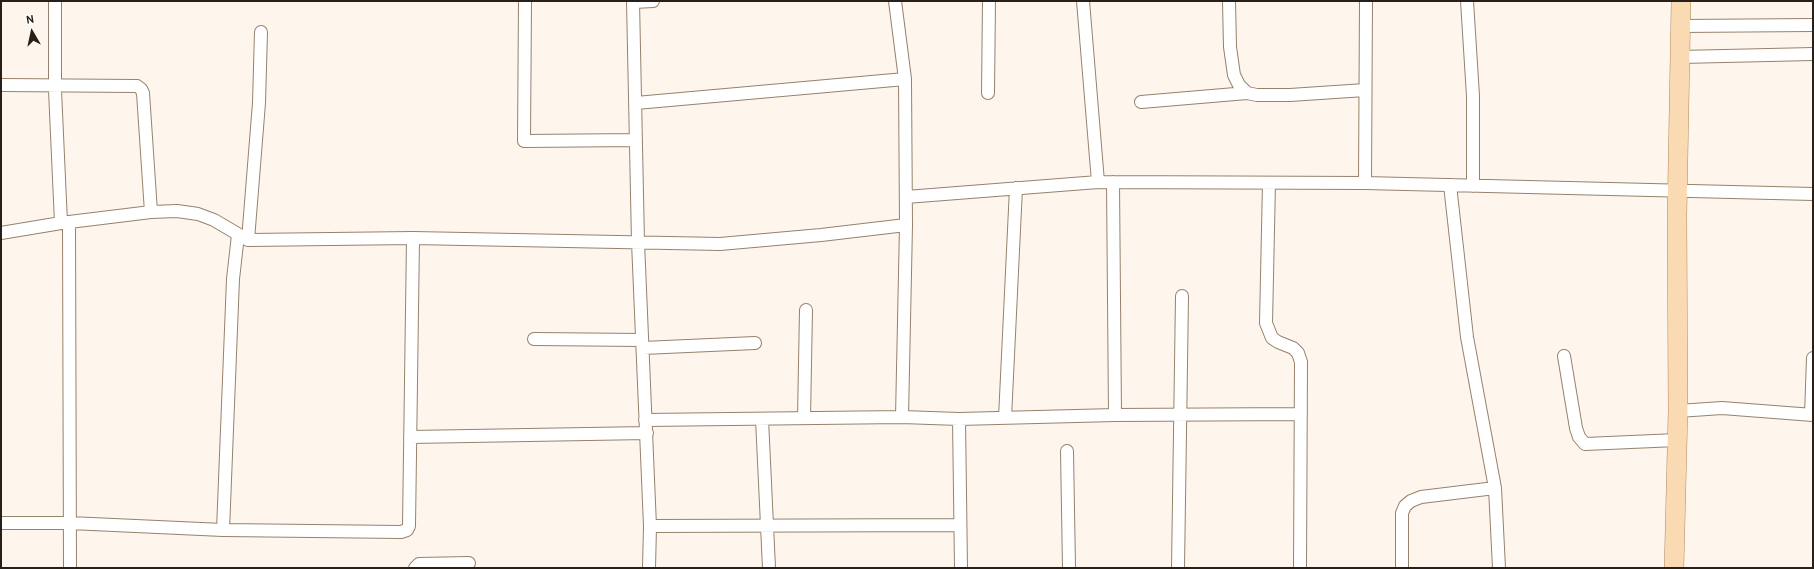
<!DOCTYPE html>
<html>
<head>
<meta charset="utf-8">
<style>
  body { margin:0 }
  #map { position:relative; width:1814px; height:569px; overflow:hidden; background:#fef6ed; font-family:Overpass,sans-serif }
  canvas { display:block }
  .frame { position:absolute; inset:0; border:2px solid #282018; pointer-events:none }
  .north { position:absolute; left:12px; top:12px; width:40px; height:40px; -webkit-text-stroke:3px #fff; paint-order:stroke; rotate:351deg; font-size:11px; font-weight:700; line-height:16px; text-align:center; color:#282018 }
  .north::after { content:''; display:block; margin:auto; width:14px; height:18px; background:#282018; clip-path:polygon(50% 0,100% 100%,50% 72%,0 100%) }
</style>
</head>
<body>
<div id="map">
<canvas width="1814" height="569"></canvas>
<div class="frame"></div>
<div class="north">N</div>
</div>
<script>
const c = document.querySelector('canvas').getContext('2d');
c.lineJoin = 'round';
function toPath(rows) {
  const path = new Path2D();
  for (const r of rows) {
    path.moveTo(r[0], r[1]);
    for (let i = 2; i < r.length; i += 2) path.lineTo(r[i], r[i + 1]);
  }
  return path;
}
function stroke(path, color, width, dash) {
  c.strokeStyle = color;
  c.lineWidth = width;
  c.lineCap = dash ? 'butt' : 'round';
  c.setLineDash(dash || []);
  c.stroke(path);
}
const street = toPath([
  [55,1,55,90,61,223],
  [525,1,524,141,636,140],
  [633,1,638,242,650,526,649,568],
  [895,1,905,79,906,225,902,417],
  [1083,1,1098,182,1365,183,1813,194],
  [1229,1,1230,47,1234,75,1239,85,1247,93,1257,95,1290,95,1365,90],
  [1467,1,1473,96,1473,186],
  [634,2,653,1],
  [1680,26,1813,25],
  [1680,57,1813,54],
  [1,85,137,86,141,89,143,93,151,212],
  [988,93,989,1],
  [1141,102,1247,93],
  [636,103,905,79],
  [1113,182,1115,415],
  [1269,183,1266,323,1272,338,1278,342,1293,348,1298,353,1301,362,1300,568],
  [1365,183,1366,1],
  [1450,185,1467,337,1495,488,1499,568],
  [906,197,1098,182],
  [69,222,70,568],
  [1,233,61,223,151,212,177,211,198,214,214,220,248,240,413,238,409,526,407,530,401,532,223,530,70,523,1,523],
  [413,238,720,244,821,235,906,225],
  [248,240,259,103,261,32],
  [534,339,642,340],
  [643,348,755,343],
  [1564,356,1576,428,1579,437,1585,444,1677,440],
  [1678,411,1722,408,1813,415],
  [1811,415,1813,358],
  [804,418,806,310],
  [1005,418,1016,188],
  [762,419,769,568],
  [959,419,961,568],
  [645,420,902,417,959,419,1115,415,1301,414],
  [410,437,647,433],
  [1067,451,1069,568],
  [650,526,960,525],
  [223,530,233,279,238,235],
  [415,568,419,564,469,563],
  [1178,568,1182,296],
  [1402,568,1402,513,1405,506,1411,501,1421,497,1495,488]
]);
const primary = toPath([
  [1674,568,1678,411,1677,215,1681,1]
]);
stroke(street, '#95826d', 14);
stroke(primary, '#ae895c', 20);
stroke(street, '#fff', 12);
stroke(primary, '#fadab3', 19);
</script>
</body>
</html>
